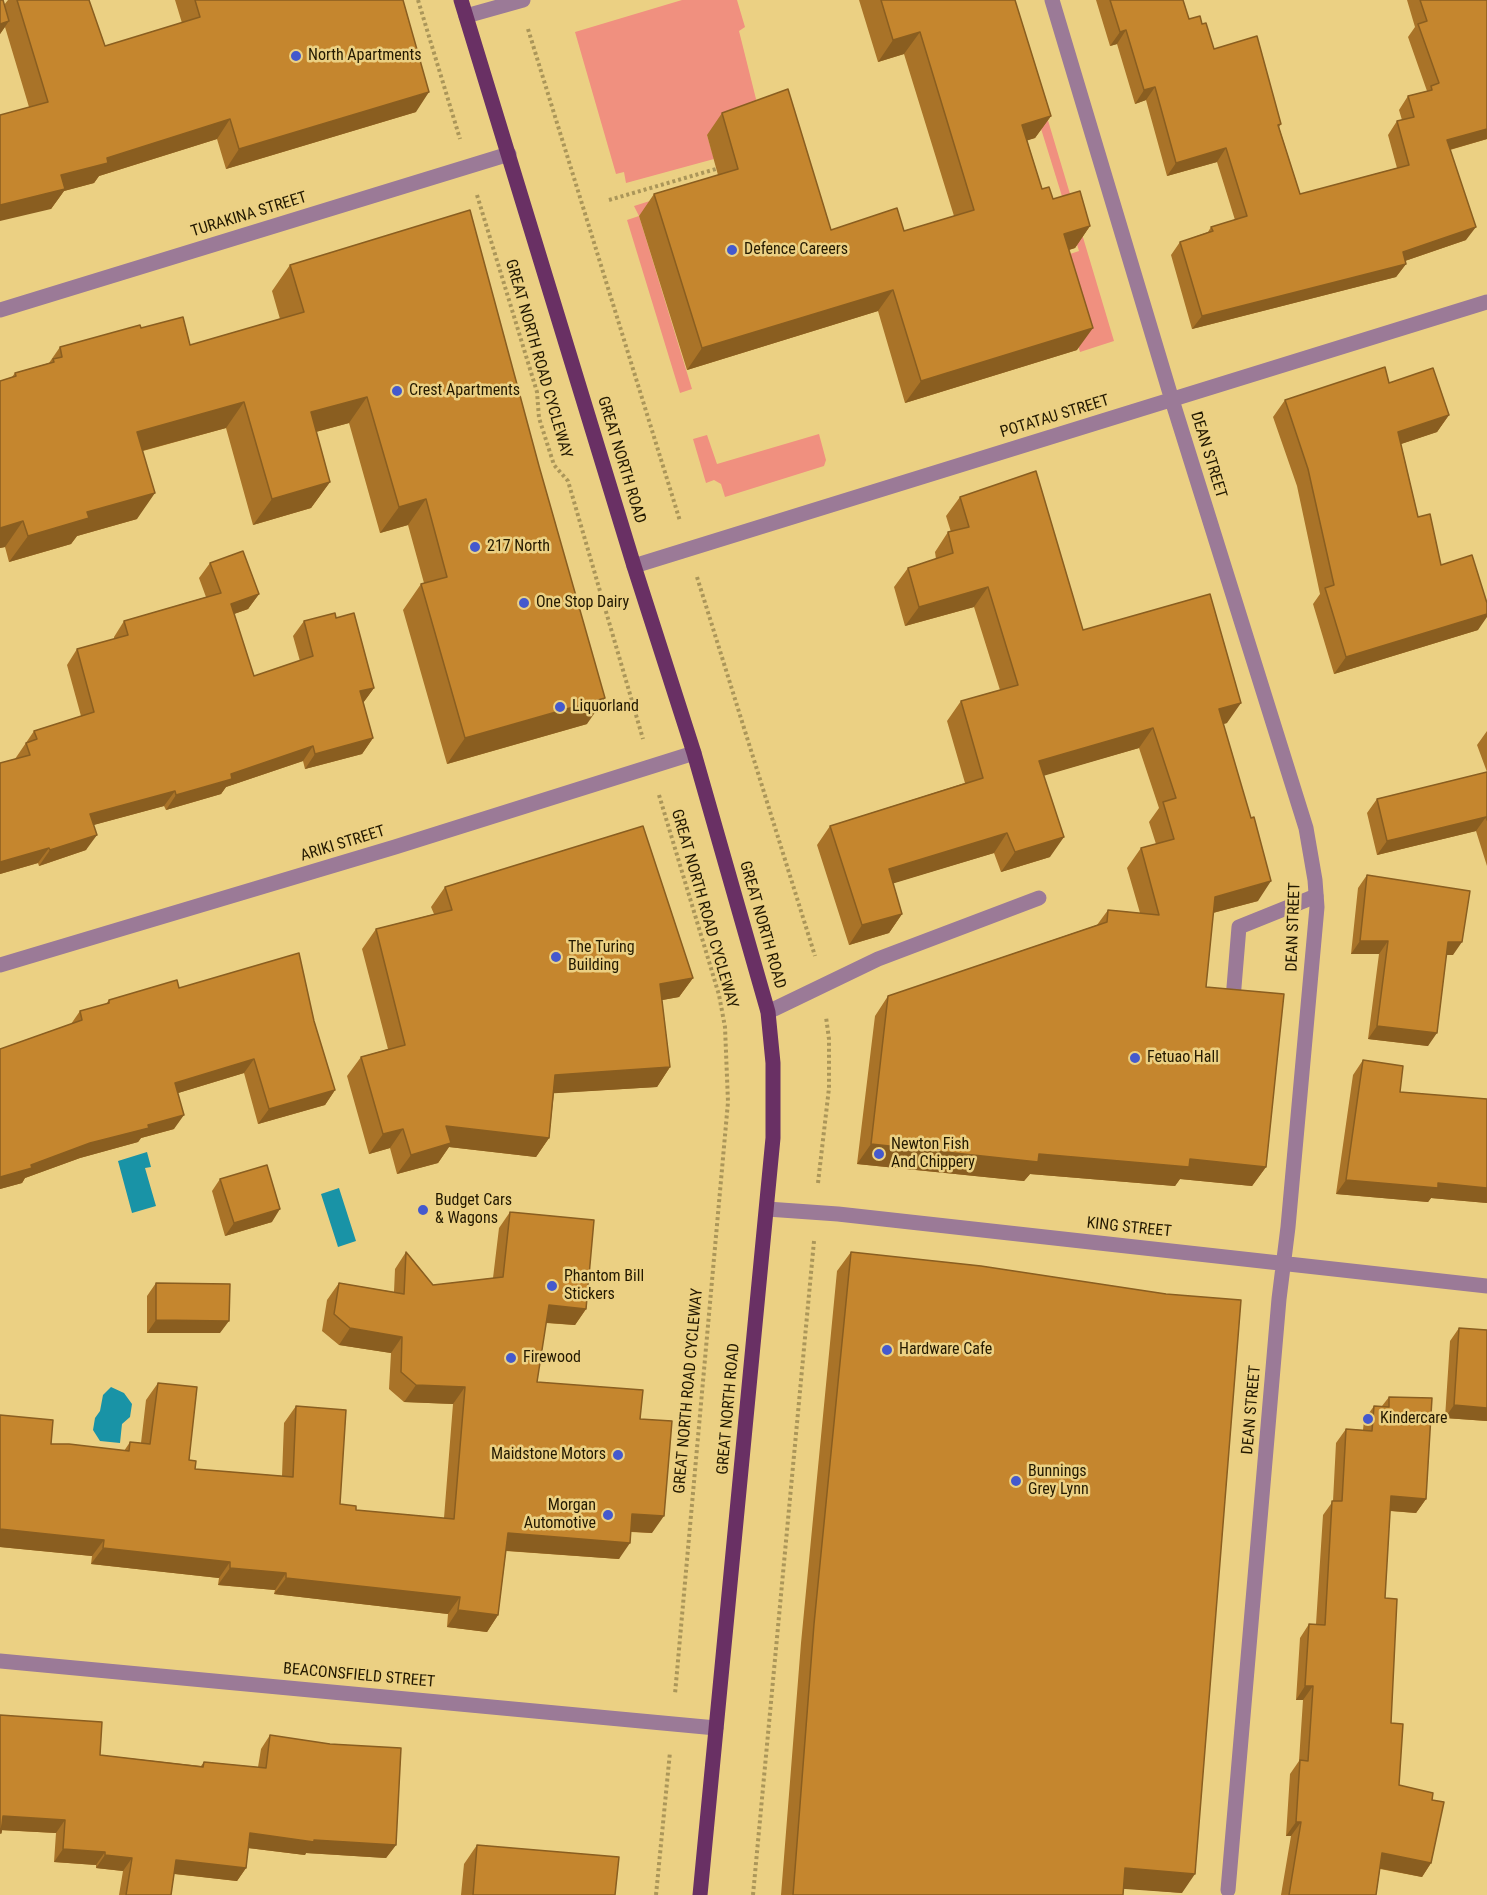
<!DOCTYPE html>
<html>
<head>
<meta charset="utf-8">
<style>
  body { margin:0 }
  canvas { display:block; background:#ebd083 }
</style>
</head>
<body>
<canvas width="1487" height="1895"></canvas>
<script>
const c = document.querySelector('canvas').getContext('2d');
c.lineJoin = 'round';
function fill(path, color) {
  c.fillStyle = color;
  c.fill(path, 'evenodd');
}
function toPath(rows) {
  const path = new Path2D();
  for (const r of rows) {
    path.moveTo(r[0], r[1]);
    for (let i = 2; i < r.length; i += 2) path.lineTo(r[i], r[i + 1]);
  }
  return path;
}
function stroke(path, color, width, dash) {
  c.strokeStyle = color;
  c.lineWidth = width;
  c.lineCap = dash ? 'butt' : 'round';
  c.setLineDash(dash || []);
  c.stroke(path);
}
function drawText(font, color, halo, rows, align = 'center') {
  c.font = font + ' "Roboto Condensed",sans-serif';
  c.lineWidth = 5;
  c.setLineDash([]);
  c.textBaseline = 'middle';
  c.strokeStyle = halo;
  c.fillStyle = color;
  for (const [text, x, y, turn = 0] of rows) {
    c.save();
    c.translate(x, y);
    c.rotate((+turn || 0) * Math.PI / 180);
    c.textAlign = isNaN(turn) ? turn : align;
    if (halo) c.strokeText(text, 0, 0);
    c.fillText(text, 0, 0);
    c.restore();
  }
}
const green = toPath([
  [682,0,737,0,745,27,739,31,760,115,707,135,714,159,626,183,624,172,616,174,575,32],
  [1001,0,1012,0,1114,341,1080,352,1064,300,1067,255,1079,251],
  [688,189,639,216,692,389,680,393,627,220,639,216,634,206],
  [819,434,826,460,824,466,725,497,721,484,714,480,706,483,693,439,707,435,717,464]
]);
const water = toPath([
  [147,1152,151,1167,145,1168,156,1206,132,1213,118,1161],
  [339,1188,356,1241,338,1247,321,1194],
  [111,1387,124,1393,132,1404,130,1417,122,1424,120,1443,100,1441,93,1430,95,1418,100,1411,103,1395]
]);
const path = toPath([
  [418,0,460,139],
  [528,29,680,521],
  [477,195,537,392,539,418,554,465,568,481,643,739],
  [609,200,716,169],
  [697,577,815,956],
  [659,795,719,995,725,1027,728,1102,675,1694],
  [818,1183,829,1088,829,1039,826,1017],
  [656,1895,670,1752],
  [753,1895,814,1241]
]);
const lane = toPath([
  [1233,999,1239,927,1316,896],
  [768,1012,878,959,1039,898]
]);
const street = toPath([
  [1052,0,1172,400,1306,828,1315,880,1317,907,1288,1227,1279,1299,1228,1890],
  [466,16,523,0],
  [0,310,509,154],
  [634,566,1487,302],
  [0,965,395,847,694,753],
  [767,1209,838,1214,1487,1286],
  [0,1661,716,1728]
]);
const primary = toPath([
  [461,0,634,566,694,753,768,1012,773,1063,773,1138,700,1895]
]);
const wall = toPath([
  [0,0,4,5,8,0,89,0,105,46,182,23,175,0,403,0,416,112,226,169,217,139,99,176,94,183,64,191,51,209,29,107,5,27,0,34],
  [859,0,1015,0,1051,116,1035,138,1027,140,1042,189,1053,199,1090,226,1075,248,1069,250,1077,350,905,403,878,311,687,370,639,216,654,194,718,175,707,135,722,113,831,230,904,231,954,216,904,54,878,62],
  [1096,0,1183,0,1189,19,1202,24,1214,49,1281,124,1279,127,1300,194,1397,168,1388,135,1397,121,1402,120,1399,110,1408,96,1427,91,1408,37,1415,27,1407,0,1487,0,1487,139,1450,150,1466,240,1405,261,1406,264,1396,277,1192,329,1171,255,1180,242,1208,232,1211,227,1235,220,1217,162,1167,176,1146,100,1135,104,1117,44,1110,46],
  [290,265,587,724,447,764,403,610,421,584,424,583,408,525,380,533,349,423,316,432,330,482,311,508,253,525,226,428,143,451,137,519,77,536,71,544,9,562,5,547,0,548,0,381,12,377,15,373,49,363,60,347,141,328,190,345,280,319,272,291],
  [1389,383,1449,415,1437,432,1401,444,1418,517,1441,565,1478,630,1334,674,1313,604,1320,594,1297,486,1273,417,1285,400],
  [960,497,1083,630,1227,723,1223,724,1258,901,1213,913,1206,987,1266,1167,1252,1186,1180,1179,1175,1186,1030,1174,1024,1181,857,1164,875,1016,888,996,1097,925,1108,910,1140,913,1127,868,1141,848,1156,844,1149,822,1159,808,1139,748,1044,775,1050,857,1001,872,994,853,893,883,902,914,889,933,849,945,817,845,830,826,965,783,947,721,961,701,1000,690,974,607,905,626,894,587,908,568,936,559,935,552,948,532,951,532,946,516],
  [210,563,259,594,248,609,234,614,254,676,300,661,293,636,304,621,336,618,374,688,363,703,373,738,362,754,305,769,303,761,226,787,221,794,166,810,164,806,93,825,86,850,39,866,38,863,0,874,0,763,15,759,34,731,81,716,67,665,77,649,114,639,114,637,124,621,206,597,199,578],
  [1487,731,1487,772,1477,745],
  [1487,772,1487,866,1476,831,1377,855,1367,813,1377,799],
  [1367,875,1453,955,1446,955,1428,1046,1368,1039,1379,954,1351,954,1358,888],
  [445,887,693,978,679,997,662,1000,670,1067,657,1087,554,1093,549,1138,536,1157,449,1147,438,1163,397,1174,390,1148,369,1154,347,1076,361,1057,388,1049,362,949,376,929,434,914,431,907],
  [179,988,314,1021,335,1090,325,1105,258,1124,244,1073,178,1093,174,1129,141,1138,138,1142,80,1158,25,1178,22,1183,0,1189,0,1049,71,1024,80,1011,106,1004,109,1000],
  [1363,1060,1400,1092,1487,1099,1487,1203,1431,1198,1428,1202,1336,1194,1353,1075],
  [220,1179,272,1222,225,1236,212,1191],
  [510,1212,586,1309,575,1325,546,1323,537,1382,640,1419,652,1533,631,1532,619,1559,506,1551,498,1615,487,1632,447,1627,448,1614,274,1594,275,1590,218,1585,219,1578,91,1564,92,1556,0,1547,0,1415,51,1444,124,1451,130,1442,141,1443,146,1400,158,1383,189,1460,195,1469,282,1476,284,1423,296,1406,340,1504,356,1510,444,1518,453,1404,404,1402,389,1389,391,1353,339,1345,322,1331,327,1300,339,1283,394,1292,395,1269,406,1252,433,1285,493,1278,499,1228],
  [851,1252,1182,1893,1123,1888,1123,1895,781,1895,801,1643,837,1271],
  [156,1283,220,1333,147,1333,147,1296],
  [1459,1328,1487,1421,1445,1418,1450,1341],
  [1389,1397,1426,1499,1416,1513,1390,1511,1385,1598,1391,1723,1399,1785,1432,1800,1431,1863,1422,1877,1380,1869,1376,1895,1281,1895,1291,1836,1286,1836,1290,1774,1299,1761,1303,1700,1296,1700,1300,1638,1309,1624,1316,1624,1323,1515,1333,1501,1336,1443,1346,1429,1363,1430,1364,1420,1374,1406,1382,1406],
  [0,1715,100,1755,201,1766,204,1762,258,1767,261,1749,270,1735,396,1845,386,1858,306,1853,305,1855,248,1848,246,1868,237,1881,174,1874,171,1895,119,1895,123,1871,96,1868,96,1865,54,1862,56,1833,1,1830,0,1834],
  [477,1845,615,1895,461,1895,464,1864]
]);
const shadedWall = toPath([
  [9,21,0,34,0,24],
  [1126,30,1117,44,1110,46,1120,32],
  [920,32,904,54,878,62,893,40],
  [1155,87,1146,100,1135,104,1144,90],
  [429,92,416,112,226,169,239,149],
  [1051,116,1035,138,1007,147,1022,125],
  [230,119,217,139,99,176,94,183,64,191,51,209,0,221,0,205,61,175,107,158],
  [1487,129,1487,139,1438,153,1447,140],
  [1226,148,1217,162,1167,176,1176,163],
  [1090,226,1075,248,1049,256,1064,234],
  [1476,227,1466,240,1393,265,1403,252],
  [1406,264,1396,277,1192,329,1202,316],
  [893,290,878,311,687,370,702,348],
  [1093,328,1077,350,905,403,921,381],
  [367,397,349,423,293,438,311,412],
  [244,402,226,428,119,457,137,432],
  [1449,415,1437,432,1386,449,1398,432],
  [330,482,311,508,253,525,272,499],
  [155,493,137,519,77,536,71,544,9,562,28,536,87,512],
  [426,499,408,525,380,533,399,507],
  [23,521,5,547,0,548,0,528],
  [988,587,974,607,905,626,919,607],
  [259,594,248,609,220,619,231,604],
  [1487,614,1487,617,1478,630,1334,674,1346,657],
  [374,688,363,703,360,691],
  [605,698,587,724,447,764,465,738],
  [1241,703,1227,723,1205,729,1219,709],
  [1153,728,1139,748,1026,781,1039,761],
  [373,738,362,754,305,769,315,754],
  [313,746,303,761,226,787,221,794,166,810,176,795,231,774],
  [175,791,164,806,79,829,90,814],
  [1486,817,1476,831,1377,855,1387,841],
  [1007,833,994,853,875,889,889,869],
  [97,835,86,850,39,866,50,850],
  [1064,837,1050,857,1001,872,1015,852],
  [49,848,38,863,0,874,0,862],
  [1271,881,1258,901,1201,916,1215,897],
  [902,914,889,933,849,945,862,925],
  [1360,941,1388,941,1379,954,1351,954],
  [1448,942,1462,942,1453,955,1439,955],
  [693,978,679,997,646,1003,660,984],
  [1377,1026,1437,1033,1428,1046,1368,1039],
  [254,1059,244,1073,165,1097,175,1083],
  [670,1067,657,1087,542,1094,555,1075],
  [335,1090,325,1105,258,1124,269,1109],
  [184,1115,174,1129,141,1138,138,1142,80,1158,25,1178,22,1183,0,1189,0,1177,90,1143,148,1125],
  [446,1126,549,1138,536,1157,449,1147,438,1163,397,1174,411,1155],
  [403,1129,390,1148,369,1154,383,1134],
  [871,1144,1039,1154,1190,1159,1266,1167,1252,1186,1180,1179,1175,1186,1030,1174,1024,1181,857,1164],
  [1346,1180,1438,1183,1487,1188,1487,1203,1431,1198,1428,1202,1336,1194],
  [280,1209,272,1222,225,1236,234,1223],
  [549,1305,586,1309,575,1325,537,1322],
  [156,1320,229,1321,220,1333,147,1333],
  [350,1328,402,1337,391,1353,339,1345],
  [416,1385,465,1387,453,1404,404,1402],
  [1454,1405,1487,1408,1487,1421,1445,1418],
  [1391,1496,1426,1499,1416,1513,1381,1510],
  [632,1514,664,1516,652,1533,621,1531],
  [0,1529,104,1540,92,1556,0,1547],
  [508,1533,630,1543,619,1559,496,1550],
  [103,1548,230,1562,219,1578,91,1564],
  [230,1568,286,1573,275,1590,218,1585],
  [286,1578,460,1597,448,1614,274,1594],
  [458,1610,498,1615,487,1632,447,1627],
  [1305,1686,1313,1686,1303,1700,1296,1700],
  [3,1816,65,1820,56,1833,0,1830],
  [1296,1822,1301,1822,1291,1836,1286,1836],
  [250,1833,396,1845,386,1858,306,1853,305,1855,240,1847],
  [63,1849,105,1852,96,1865,54,1862],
  [1382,1853,1431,1863,1422,1877,1373,1867],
  [105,1855,132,1858,123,1871,96,1868],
  [176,1860,246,1868,237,1881,167,1873],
  [1125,1868,1195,1874,1182,1893,1111,1888]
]);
const building = toPath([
  [0,0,3,0,9,21,0,24,0,0],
  [17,0,89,0,105,46,200,17,195,0,403,0,429,92,239,149,230,119,107,158,108,163,61,175,65,189,0,205,0,115,48,102,17,0],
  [881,0,1015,0,1051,116,1022,125,1042,189,1049,187,1053,199,1080,191,1090,226,1064,234,1093,328,921,381,893,290,702,348,654,194,738,169,722,113,788,89,831,230,897,208,904,231,974,210,920,32,893,40,881,0],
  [1110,0,1183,0,1189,19,1200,16,1202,24,1206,23,1214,49,1257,36,1281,124,1278,125,1300,194,1409,165,1397,121,1414,117,1408,96,1432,90,1431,86,1439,83,1418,24,1427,21,1420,0,1487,0,1487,129,1447,140,1476,227,1403,252,1406,264,1202,316,1180,242,1213,231,1211,227,1247,216,1226,148,1176,163,1155,87,1144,90,1126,30,1120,32,1110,0],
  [470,210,539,466,605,698,465,738,421,584,447,577,426,499,399,507,367,397,311,412,330,482,272,499,244,402,137,432,155,493,87,512,89,518,28,536,23,521,0,528,0,381,16,376,15,373,54,362,53,359,62,357,60,347,140,325,141,328,183,317,190,345,304,312,290,265,470,210],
  [1385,367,1389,383,1433,368,1449,415,1398,432,1418,517,1430,514,1441,565,1472,555,1487,603,1487,614,1346,657,1325,588,1334,585,1308,469,1285,400,1385,367],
  [1036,471,1083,630,1210,594,1241,703,1219,709,1251,818,1254,817,1271,881,1215,897,1206,987,1284,994,1266,1167,1190,1159,1189,1167,1039,1154,1038,1162,871,1144,888,996,1107,922,1108,910,1159,915,1141,848,1174,839,1163,802,1176,798,1153,728,1039,761,1064,837,1015,852,1007,833,889,869,902,914,862,925,830,826,983,778,961,701,1018,685,988,587,919,607,908,568,953,553,948,532,969,527,960,497,1036,471],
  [243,551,259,594,231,604,254,676,313,656,304,621,335,613,336,618,354,613,374,688,360,691,373,738,315,754,313,746,231,774,232,779,176,795,175,791,90,814,97,835,50,850,49,848,0,862,0,763,30,755,26,743,37,739,34,731,94,712,77,649,128,635,124,621,221,593,210,563,243,551],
  [1487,772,1487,820,1486,817,1387,841,1377,799,1487,772],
  [643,826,693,978,660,984,670,1067,555,1075,549,1138,446,1126,451,1143,411,1155,403,1129,383,1134,361,1057,405,1045,376,929,452,910,445,887,643,826],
  [1367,875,1470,891,1462,942,1448,942,1437,1033,1377,1026,1388,941,1360,941,1367,875],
  [299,953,314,1021,335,1090,269,1109,254,1059,175,1083,184,1115,148,1125,149,1128,90,1143,31,1165,32,1168,0,1177,0,1049,82,1020,80,1011,109,1003,109,1000,177,980,179,988,299,953],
  [1363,1060,1403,1066,1400,1092,1487,1099,1487,1188,1438,1183,1438,1188,1346,1180,1363,1060],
  [267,1165,280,1209,234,1223,220,1179,267,1165],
  [510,1212,594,1220,586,1309,549,1305,537,1382,643,1390,640,1419,672,1421,664,1516,632,1514,630,1543,508,1533,498,1615,458,1610,460,1597,286,1578,286,1573,230,1568,230,1562,103,1548,104,1540,0,1529,0,1415,53,1420,51,1444,69,1444,129,1451,130,1442,150,1444,158,1383,197,1387,189,1460,196,1461,195,1469,293,1477,296,1406,346,1410,340,1504,356,1506,356,1510,454,1519,465,1387,416,1385,401,1372,402,1337,350,1328,334,1314,339,1283,404,1294,406,1252,433,1285,503,1277,510,1212],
  [851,1252,981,1266,1166,1294,1241,1300,1195,1874,1125,1868,1123,1895,793,1895,814,1624,851,1252],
  [156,1283,230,1284,229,1321,156,1320,156,1283],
  [1459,1328,1487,1330,1487,1408,1454,1405,1459,1328],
  [1389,1397,1432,1398,1426,1499,1391,1496,1385,1598,1397,1599,1391,1723,1403,1724,1399,1785,1433,1793,1432,1800,1444,1802,1431,1863,1382,1853,1376,1895,1289,1895,1301,1822,1296,1822,1300,1760,1308,1761,1313,1686,1305,1686,1309,1624,1325,1625,1332,1501,1342,1501,1346,1429,1372,1431,1374,1406,1389,1407,1389,1397],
  [0,1715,102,1722,100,1755,203,1767,204,1762,266,1768,270,1735,330,1744,401,1748,396,1845,314,1840,314,1842,250,1833,246,1868,176,1860,171,1895,126,1895,132,1858,105,1855,105,1852,63,1849,65,1820,3,1816,1,1833,0,1833,0,1715],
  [477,1845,619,1857,615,1895,473,1895,477,1845]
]);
const markers = [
  [296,56,6,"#4459cd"],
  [732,250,6,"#4459cd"],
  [397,391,6,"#4459cd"],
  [475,547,6,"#4459cd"],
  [524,603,6,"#4459cd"],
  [560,707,6,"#4459cd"],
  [556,957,6,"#4459cd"],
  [1135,1058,6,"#4459cd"],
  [879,1154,6,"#4459cd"],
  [423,1210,6,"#4459cd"],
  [552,1286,6,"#4459cd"],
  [887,1350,6,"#4459cd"],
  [511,1358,6,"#4459cd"],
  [1368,1419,6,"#4459cd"],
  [618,1455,6,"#4459cd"],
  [1016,1481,6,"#4459cd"],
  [608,1515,6,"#4459cd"]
];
const poiNames = [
  ["North Apartments",308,56],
  ["Defence Careers",744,250],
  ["Crest Apartments",409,391],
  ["217 North",487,547],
  ["One Stop Dairy",536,603],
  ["Liquorland",572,707],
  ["The Turing",568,948],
  ["Building",568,966],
  ["Fetuao Hall",1147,1058],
  ["Newton Fish",891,1145],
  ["And Chippery",891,1163],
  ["Budget Cars",435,1201],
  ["& Wagons",435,1219],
  ["Phantom Bill",564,1277],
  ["Stickers",564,1295],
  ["Hardware Cafe",899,1350],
  ["Firewood",523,1358],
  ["Kindercare",1380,1419],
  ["Maidstone Motors",606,1455,"right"],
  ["Bunnings",1028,1472],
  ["Grey Lynn",1028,1490],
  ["Morgan",596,1506,"right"],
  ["Automotive",596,1524,"right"]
];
const streetNames = [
  ["TURAKINA STREET",249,215,-17],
  ["GREAT NORTH ROAD CYCLEWAY",538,359,74],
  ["POTATAU STREET",1055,417,-17],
  ["DEAN STREET",1208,455,73],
  ["GREAT NORTH ROAD",621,460,73],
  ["ARIKI STREET",343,844,-17],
  ["GREAT NORTH ROAD CYCLEWAY",704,909,74],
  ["GREAT NORTH ROAD",762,925,74],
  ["DEAN STREET",1294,927,-88],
  ["KING STREET",1129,1228,6],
  ["GREAT NORTH ROAD CYCLEWAY",689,1391,-85],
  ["GREAT NORTH ROAD",729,1409,-85],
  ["DEAN STREET",1252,1410,-85],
  ["BEACONSFIELD STREET",359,1676,5]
];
fill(green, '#f0907f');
fill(water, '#1993a6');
stroke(path, '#ab9659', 4, [3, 3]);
stroke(lane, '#9b7a97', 15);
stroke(street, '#9b7a97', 15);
stroke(primary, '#693064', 15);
fill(wall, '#a97328');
fill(shadedWall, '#8a5e20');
fill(building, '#c5862e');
stroke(building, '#8a5e20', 1.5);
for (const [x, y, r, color] of markers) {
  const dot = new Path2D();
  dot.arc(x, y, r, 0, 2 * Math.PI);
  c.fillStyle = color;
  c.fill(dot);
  stroke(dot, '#ebd083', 2);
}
drawText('16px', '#231900', '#ebd083', poiNames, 'left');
drawText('16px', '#231900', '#ebd083', streetNames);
</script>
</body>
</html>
